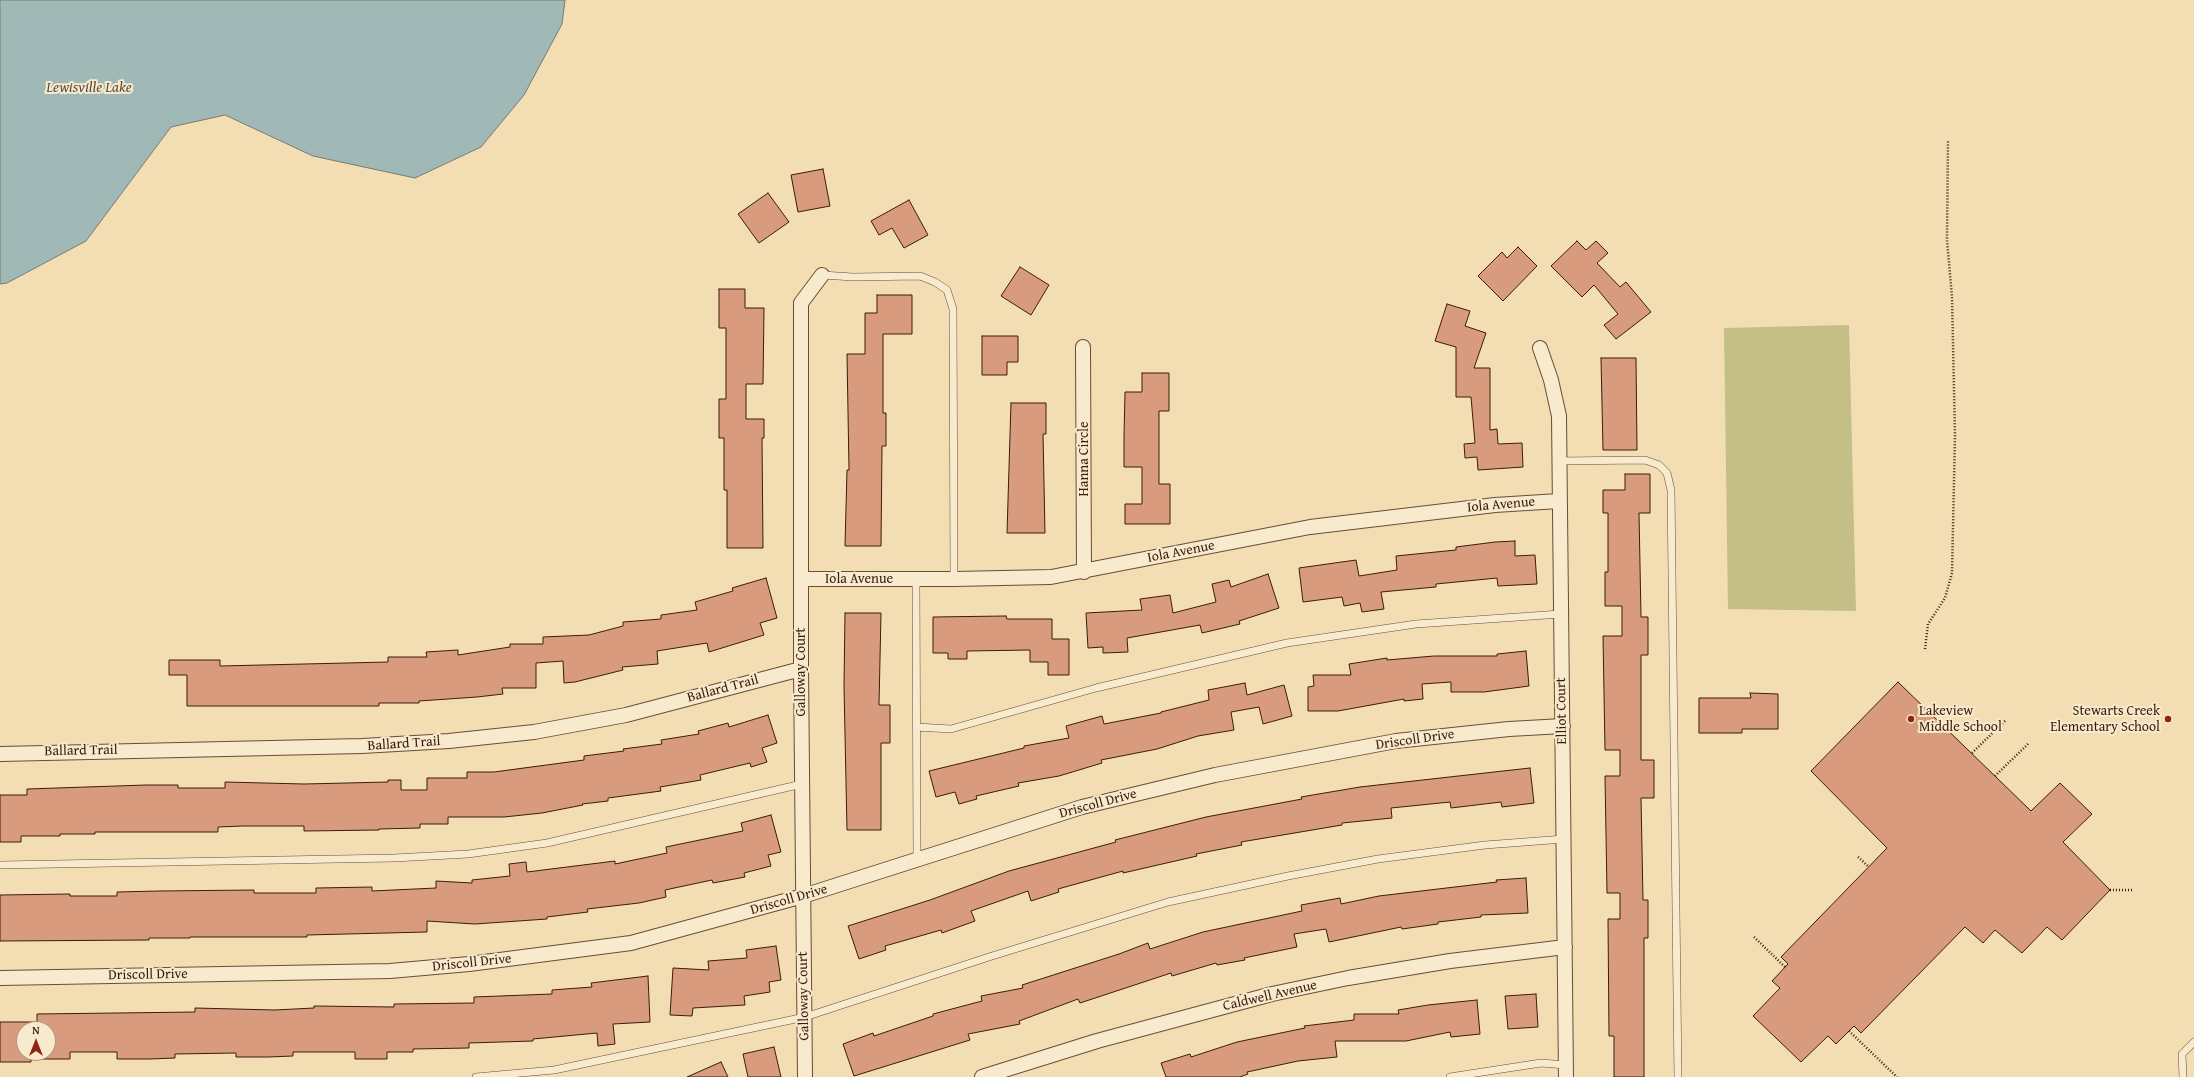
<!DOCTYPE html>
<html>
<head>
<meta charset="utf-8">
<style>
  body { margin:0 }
  #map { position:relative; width:2194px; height:1077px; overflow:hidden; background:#f2deb2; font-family:"Gentium Book Plus",serif }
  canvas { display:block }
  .north { position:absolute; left:16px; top:1021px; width:40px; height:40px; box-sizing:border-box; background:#f7eacd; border:1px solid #ac9781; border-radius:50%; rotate:0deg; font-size:11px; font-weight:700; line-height:16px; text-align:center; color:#3c1b0e }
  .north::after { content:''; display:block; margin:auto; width:14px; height:18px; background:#8f2418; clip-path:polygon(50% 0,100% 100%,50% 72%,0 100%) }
</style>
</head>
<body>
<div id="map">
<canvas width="2194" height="1077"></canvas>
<div class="north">N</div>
</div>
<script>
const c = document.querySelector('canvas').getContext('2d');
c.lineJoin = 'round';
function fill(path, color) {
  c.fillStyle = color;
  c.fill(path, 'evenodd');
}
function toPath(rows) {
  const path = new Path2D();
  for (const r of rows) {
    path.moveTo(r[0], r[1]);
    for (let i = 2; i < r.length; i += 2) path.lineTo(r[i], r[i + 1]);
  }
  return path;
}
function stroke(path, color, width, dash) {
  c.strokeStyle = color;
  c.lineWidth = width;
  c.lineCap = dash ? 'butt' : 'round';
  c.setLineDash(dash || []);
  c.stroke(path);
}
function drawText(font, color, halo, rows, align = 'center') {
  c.font = font + ' "Gentium Book Plus",serif';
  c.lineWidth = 4;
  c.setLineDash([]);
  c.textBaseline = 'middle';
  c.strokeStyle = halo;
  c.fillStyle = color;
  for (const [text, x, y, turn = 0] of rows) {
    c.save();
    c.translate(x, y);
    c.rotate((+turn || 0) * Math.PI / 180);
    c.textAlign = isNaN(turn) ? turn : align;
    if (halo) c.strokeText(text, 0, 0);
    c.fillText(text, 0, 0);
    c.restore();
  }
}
const green = toPath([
  [1849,325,1856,611,1728,609,1724,328]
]);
const water = toPath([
  [0,0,565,0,562,24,524,95,481,147,415,178,313,156,225,115,171,127,86,241,7,283,0,284,0,0]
]);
const building = toPath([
  [823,169,830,206,798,212,791,175,823,169],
  [768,193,789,222,759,243,738,214,768,193],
  [909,200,928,235,904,248,892,228,879,235,871,221,909,200],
  [1577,241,1586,250,1596,241,1608,253,1597,263,1620,287,1626,282,1651,312,1616,339,1604,325,1618,314,1594,285,1582,297,1551,266,1577,241],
  [1518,247,1537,266,1503,301,1478,276,1502,252,1507,258,1518,247],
  [1020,267,1049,285,1031,315,1001,296,1020,267],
  [719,289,745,289,745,308,764,308,763,384,746,384,746,419,764,419,764,438,762,438,763,548,727,548,727,490,724,490,724,438,719,438,719,399,726,399,726,328,719,328,719,289],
  [877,295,912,295,912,334,883,334,883,413,886,413,886,446,882,446,881,546,845,546,847,470,849,470,847,354,865,354,865,313,877,313,877,295],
  [1447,304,1470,311,1465,326,1486,333,1474,368,1490,368,1490,430,1497,429,1498,444,1522,443,1523,467,1478,470,1477,457,1465,458,1464,444,1475,443,1471,397,1456,397,1456,347,1435,341,1447,304],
  [982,336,1018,336,1018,362,1007,362,1007,375,982,375,982,336],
  [1601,358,1636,358,1637,450,1603,450,1601,358],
  [1142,373,1169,373,1169,411,1159,411,1159,484,1170,484,1170,524,1125,524,1125,504,1142,504,1142,467,1124,467,1124,437,1125,392,1142,392,1142,373],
  [1011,403,1046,403,1046,434,1043,434,1045,533,1007,533,1011,403],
  [1625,474,1650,474,1650,513,1639,513,1641,617,1648,617,1648,655,1641,655,1641,760,1654,760,1654,798,1641,798,1643,900,1648,900,1648,938,1644,938,1644,1077,1614,1077,1614,1036,1609,1036,1608,919,1620,919,1620,893,1607,893,1605,776,1620,776,1620,750,1605,750,1603,636,1622,636,1622,606,1605,606,1605,572,1608,572,1608,513,1603,513,1603,490,1625,490,1625,474],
  [1515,541,1515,556,1535,555,1537,584,1498,586,1497,578,1436,584,1436,587,1381,592,1384,609,1362,612,1360,603,1344,606,1342,597,1303,602,1299,568,1356,560,1359,576,1397,570,1396,556,1456,550,1456,547,1495,542,1515,541],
  [1268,574,1279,608,1239,621,1240,624,1202,633,1200,625,1127,638,1128,652,1103,653,1103,647,1088,648,1086,613,1142,610,1140,599,1170,595,1173,613,1216,602,1212,584,1229,580,1231,587,1268,574],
  [766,578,777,618,760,623,764,635,709,652,707,643,657,651,658,664,622,667,623,670,575,682,564,683,563,661,536,663,536,688,502,688,503,694,477,697,419,701,419,703,379,703,379,706,187,706,187,675,169,675,169,660,220,660,220,666,388,662,388,657,427,657,426,652,458,650,458,655,510,647,510,644,543,644,543,637,589,635,623,626,623,622,661,619,661,615,697,610,695,602,733,591,732,588,766,578],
  [845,613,881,613,879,705,890,705,890,743,881,743,881,830,847,830,844,686,845,613],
  [1006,616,1007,619,1052,619,1052,639,1069,639,1069,675,1048,675,1048,662,1030,662,1030,650,967,651,967,659,948,659,948,653,933,653,933,617,1006,616],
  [1526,651,1529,686,1484,692,1451,692,1451,682,1422,684,1423,699,1404,701,1404,699,1338,711,1308,711,1308,687,1314,686,1313,675,1351,675,1349,664,1387,658,1387,660,1434,656,1497,656,1497,654,1526,651],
  [1898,682,2031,811,2060,783,2092,814,2063,842,2110,890,2062,940,2047,927,2022,953,1995,930,1983,943,1965,927,1861,1033,1854,1026,1836,1044,1828,1036,1801,1062,1753,1016,1780,988,1772,981,1788,964,1781,957,1887,848,1811,771,1898,682],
  [1245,683,1247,695,1284,685,1292,716,1263,724,1259,707,1231,712,1234,730,1198,736,1157,749,1101,760,1102,763,1059,776,1018,783,1019,786,976,796,977,799,959,804,955,792,936,797,929,771,1024,748,1024,746,1069,738,1066,726,1102,716,1104,724,1161,713,1161,712,1209,700,1208,690,1245,683],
  [1750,693,1778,694,1778,729,1742,729,1742,733,1699,733,1699,698,1751,698,1750,693],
  [768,715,777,743,762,748,767,762,751,767,750,763,700,775,701,780,660,787,661,791,608,798,608,801,582,804,583,805,542,813,504,817,448,817,448,824,420,824,420,828,379,829,379,830,304,831,304,826,243,826,218,827,218,832,95,832,95,834,60,834,60,836,21,836,21,842,0,842,0,795,27,795,27,789,146,785,178,785,178,788,225,788,225,782,304,784,388,782,388,780,401,780,401,790,427,790,427,778,467,778,467,772,494,772,584,760,584,756,624,751,623,749,662,744,661,740,699,734,698,731,728,723,729,727,768,715],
  [1530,768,1534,803,1502,807,1501,802,1451,808,1450,802,1391,808,1392,818,1342,823,1342,825,1241,842,1242,845,1196,854,1197,856,1123,873,1123,871,1058,889,1059,892,1031,901,1028,891,971,911,975,921,942,933,941,930,885,946,886,950,859,959,848,926,930,900,1009,871,1116,842,1115,840,1206,817,1302,799,1301,797,1360,787,1530,768],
  [771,815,781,852,768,855,771,866,744,873,745,877,713,883,712,880,665,890,666,897,639,903,587,909,588,912,547,917,547,919,475,924,427,921,427,932,307,935,307,937,190,937,190,938,149,938,149,940,0,941,0,895,70,894,70,896,117,896,117,892,158,891,254,890,254,893,316,893,316,888,372,887,372,891,436,888,436,881,472,883,472,880,510,876,509,864,526,862,527,872,615,861,615,864,667,853,666,847,743,831,741,823,771,815],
  [1526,878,1528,913,1481,915,1481,917,1438,922,1438,924,1402,929,1401,927,1329,942,1326,929,1294,934,1297,947,1244,958,1245,960,1217,965,1216,963,1172,976,1171,973,1080,1003,1078,999,1019,1021,1020,1024,968,1034,970,1040,854,1076,843,1044,873,1033,874,1036,933,1016,933,1014,982,1001,981,996,1023,988,1022,985,1119,954,1148,943,1150,949,1203,932,1302,911,1301,905,1340,898,1341,904,1379,896,1497,882,1496,880,1526,878],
  [776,946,781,980,769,982,770,992,744,996,745,1005,693,1008,692,1016,670,1015,673,968,709,970,708,961,747,958,746,950,776,946],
  [648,976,650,1022,613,1024,615,1044,598,1046,597,1033,533,1039,533,1041,469,1043,469,1048,413,1049,413,1052,387,1052,387,1059,355,1059,355,1052,293,1052,293,1056,268,1057,236,1057,236,1053,175,1054,175,1058,150,1059,117,1059,117,1052,70,1052,70,1059,31,1059,31,1062,0,1062,0,1022,37,1022,37,1014,195,1012,195,1008,275,1010,314,1008,314,1006,394,1007,394,1004,474,1003,474,997,552,994,552,990,592,987,591,983,648,976],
  [24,1029,48,1029,48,1053,24,1053,24,1029],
  [1536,994,1538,1027,1508,1029,1505,996,1536,994],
  [1477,1000,1480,1034,1451,1037,1450,1032,1406,1041,1335,1041,1337,1057,1298,1061,1247,1072,1248,1074,1240,1077,1166,1077,1161,1063,1190,1054,1191,1057,1237,1042,1305,1028,1304,1026,1354,1020,1354,1014,1399,1014,1398,1010,1428,1005,1477,1000],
  [774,1047,781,1077,748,1077,743,1054,774,1047],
  [721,1062,728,1077,687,1077,721,1062]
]);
const path = toPath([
  [1925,649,1928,624,1945,598,1952,573,1955,435,1952,297,1947,240,1948,141],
  [1972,753,2006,720],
  [1995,776,2029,743],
  [1858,857,1869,867],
  [2110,890,2133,890],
  [1754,937,1785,967],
  [1849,1031,1897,1077]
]);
const lane = toPath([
  [822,275,853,277,920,276,935,282,947,290,953,309,954,579],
  [1559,461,1645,460,1659,465,1667,473,1671,490,1678,1077],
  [916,579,917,859],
  [916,727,951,729,1096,688,1287,643,1416,624,1561,614],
  [0,865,394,858,468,854,547,843,802,784],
  [476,1077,554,1070,805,1017,992,956,1168,902,1288,876,1378,859,1485,845,1564,839],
  [1450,1077,1541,1063,1566,1065],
  [2183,1077,2182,1054,2194,1042]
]);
const street = toPath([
  [1083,347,1084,572],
  [1540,348,1551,380,1559,416,1566,1077],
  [801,579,954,579,1051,577,1310,527,1495,505,1559,501],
  [0,754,362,746,449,741,534,732,626,715,801,669],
  [0,978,390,971,469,964,631,943,803,896,1082,807,1215,775,1396,741,1509,729,1563,726],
  [805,1077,801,669,801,303,822,275],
  [982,1077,1097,1041,1272,994,1348,978,1450,961,1565,947]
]);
const markers = [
  [1911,719,4,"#8f2418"],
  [2168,719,4,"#8f2418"]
];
const streetNames = [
  ["Hanna Circle",1084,459,-90],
  ["Iola Avenue",1501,505,-5],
  ["Iola Avenue",1181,552,-11],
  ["Iola Avenue",859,579],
  ["Galloway Court",801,672,-90],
  ["Ballard Trail",723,689,-15],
  ["Elliot Court",1562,711,-91],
  ["Driscoll Drive",1415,740,-8],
  ["Ballard Trail",404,744,-4],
  ["Ballard Trail",81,751,-1],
  ["Driscoll Drive",1098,804,-15],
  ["Driscoll Drive",789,900,-16],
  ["Driscoll Drive",472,963,-6],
  ["Driscoll Drive",148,975,-1],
  ["Galloway Court",804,996,-91],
  ["Caldwell Avenue",1270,996,-13]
];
const poiNames = [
  ["Lakeview",1919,711],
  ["Middle School",1919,727],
  ["Stewarts Creek",2160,711,"right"],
  ["Elementary School",2160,727,"right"]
];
const waterNames = [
  ["Lewisville Lake",89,88]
];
fill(green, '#c3bf87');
fill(water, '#a0b9b7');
stroke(water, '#787a73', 1);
fill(building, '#d89b7e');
stroke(building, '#3c1b0e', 1);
stroke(lane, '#6a4c37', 8);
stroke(street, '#6a4c37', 16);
stroke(path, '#3c1b0e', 2.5, [1, 2]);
stroke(lane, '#f7eacd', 7);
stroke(street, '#f7eacd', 14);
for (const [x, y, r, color] of markers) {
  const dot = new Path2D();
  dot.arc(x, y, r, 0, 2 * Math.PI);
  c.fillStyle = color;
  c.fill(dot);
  stroke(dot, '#f7eacd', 1.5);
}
drawText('14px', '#3c1b0e', '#f7eacd', streetNames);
drawText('14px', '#3c1b0e', '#f7eacd', poiNames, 'left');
drawText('italic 15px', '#5a4a41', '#f7eacd', waterNames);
</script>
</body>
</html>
